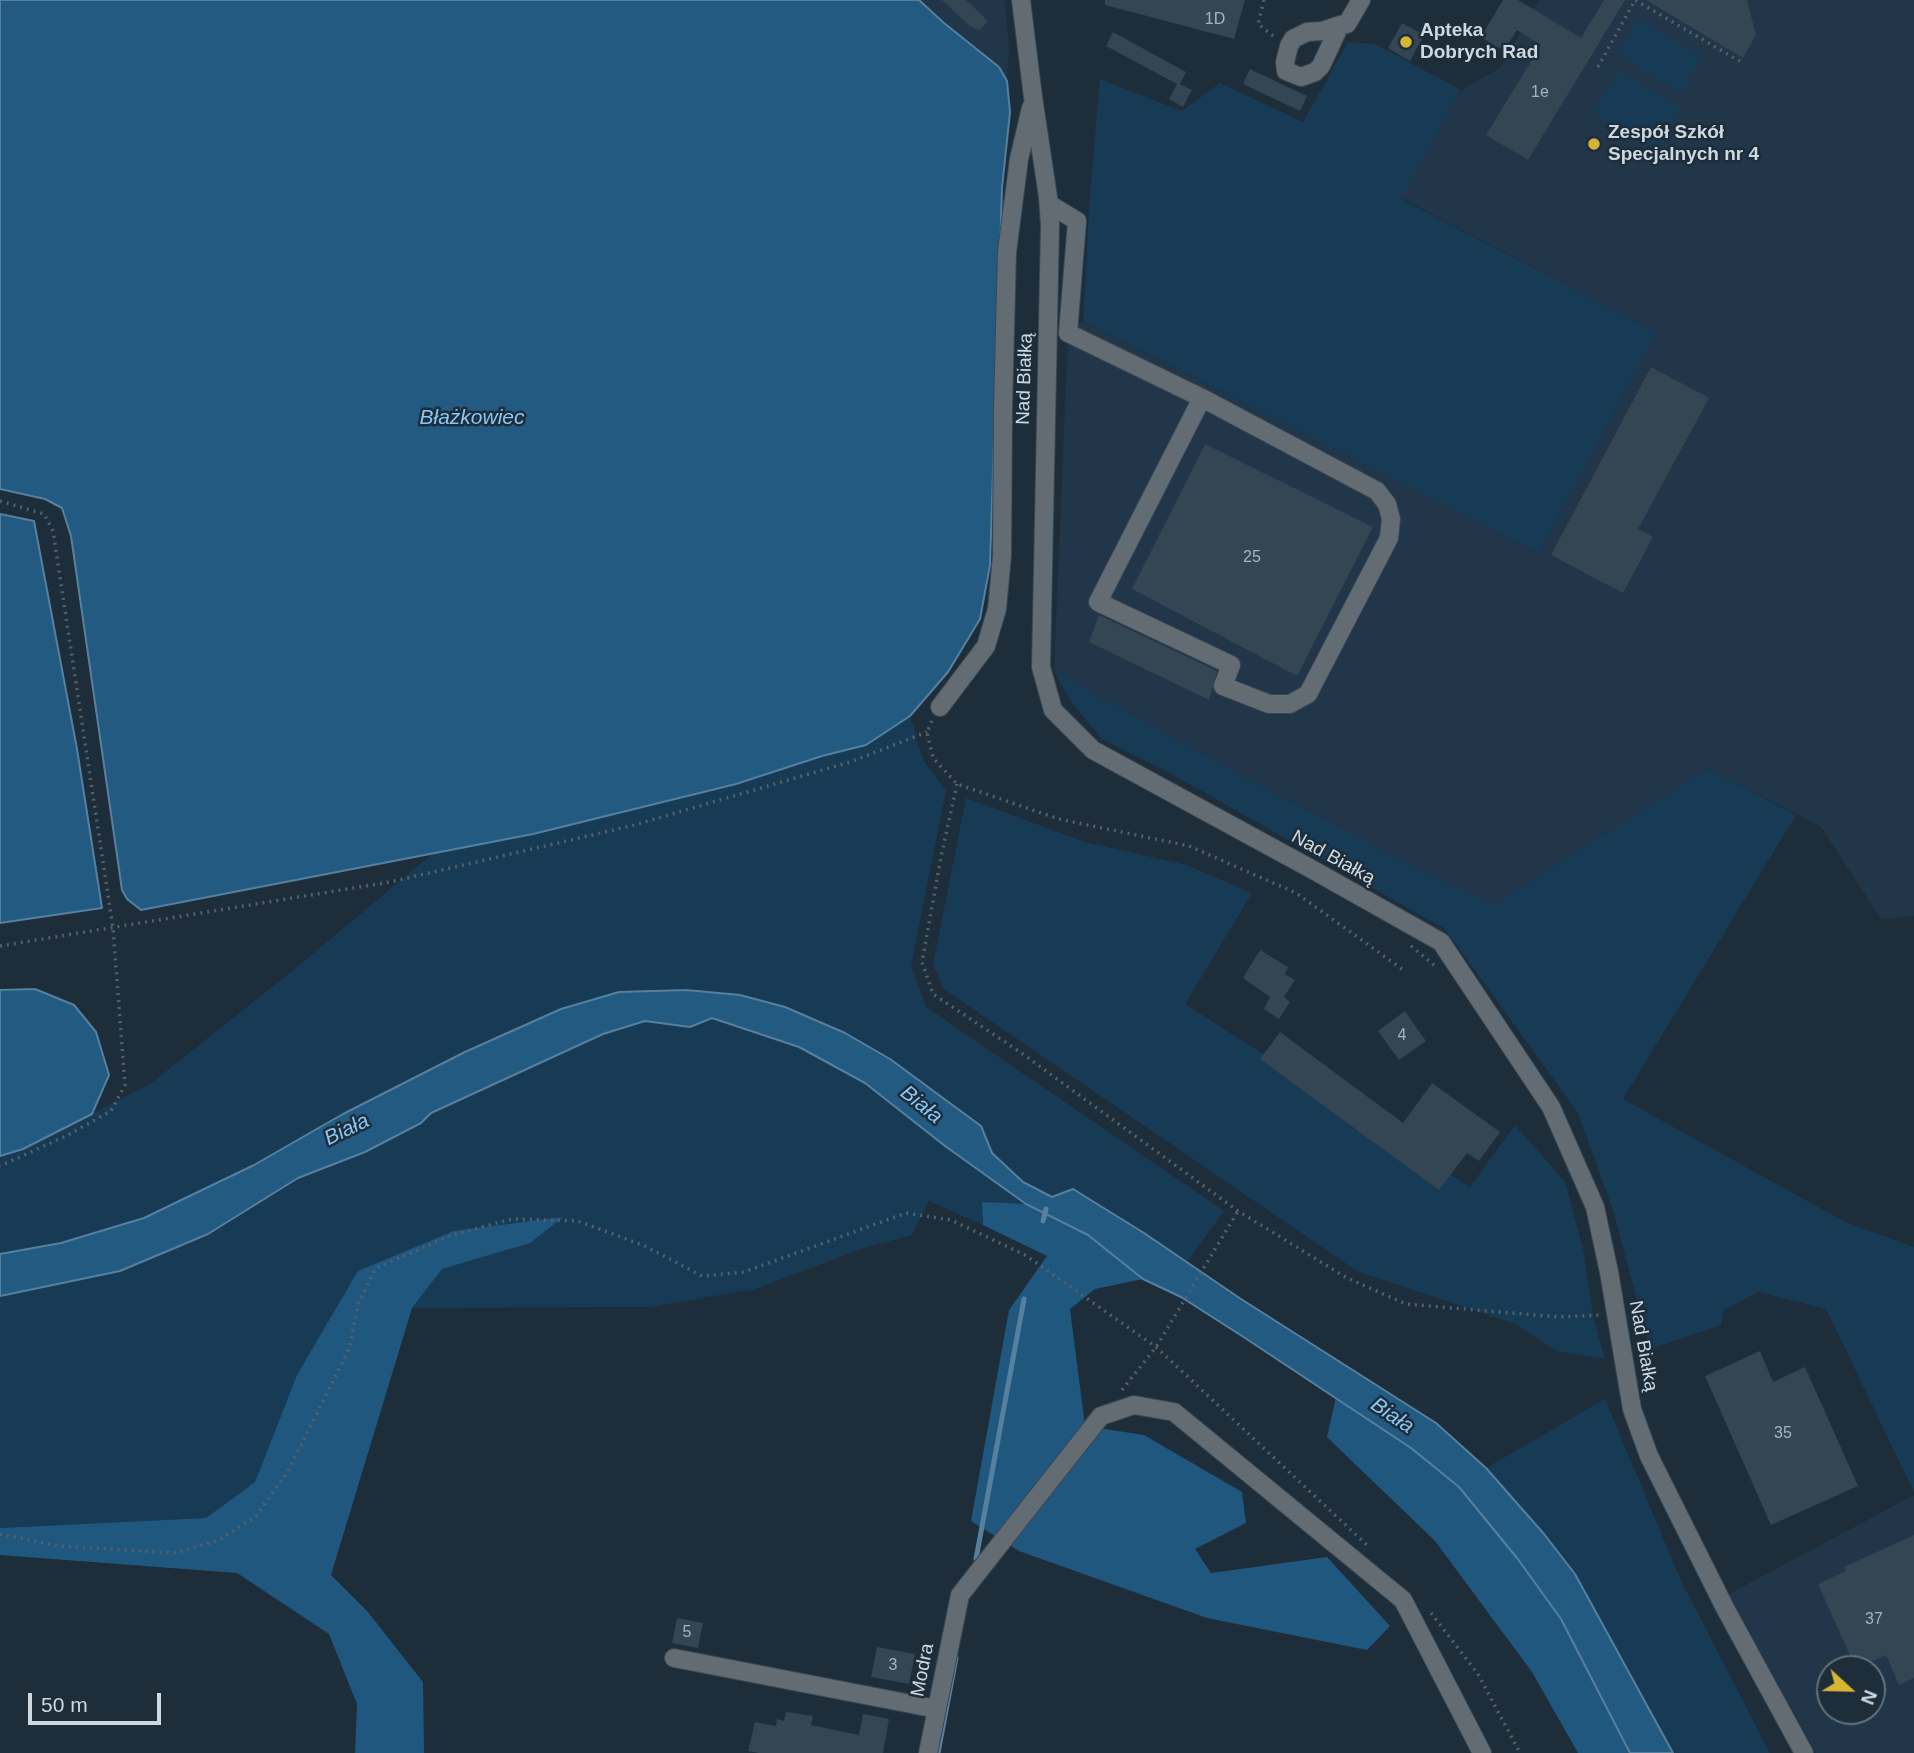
<!DOCTYPE html>
<html>
<head>
<meta charset="utf-8">
<style>
  body { margin:0 }
  #map { position:relative; width:1914px; height:1753px; overflow:hidden; background:#1d2d3a; font-family:Helvetica,sans-serif }
  canvas { display:block }
  .north { position:absolute; left:1816px; top:1655px; width:70px; height:70px; box-sizing:border-box; background:#1d2d3a; border:2px solid #63717c; border-radius:50%; rotate:112deg; font-size:19px; font-weight:700; line-height:28px; text-align:center; color:#cdd8e0 }
  .north::after { content:''; display:block; margin:auto; width:24px; height:32px; background:#d6b534; clip-path:polygon(50% 0,100% 100%,50% 72%,0 100%) }
  .scale { position:absolute; left:28px; top:1693px; width:133px; height:32px; box-sizing:border-box; border:4px solid #cdd8e0; border-top:0; padding-left:9px; font-size:21px; line-height:24px; white-space:nowrap; color:#cdd8e0; -webkit-text-stroke:5px #1d2d3a; paint-order:stroke }
</style>
</head>
<body>
<div id="map">
<canvas width="1914" height="1753"></canvas>
<div class="north">N</div>
<div class="scale">50 m</div>
</div>
<script>
const c = document.querySelector('canvas').getContext('2d');
c.lineJoin = 'round';
function fill(path, color) {
  c.fillStyle = color;
  c.fill(path, 'evenodd');
}
function toPath(rows) {
  const path = new Path2D();
  for (const r of rows) {
    path.moveTo(r[0], r[1]);
    for (let i = 2; i < r.length; i += 2) path.lineTo(r[i], r[i + 1]);
  }
  return path;
}
function stroke(path, color, width, dash) {
  c.strokeStyle = color;
  c.lineWidth = width;
  c.lineCap = dash ? 'butt' : 'round';
  c.setLineDash(dash || []);
  c.stroke(path);
}
function drawText(font, color, halo, rows, align = 'center') {
  c.font = font + ' Helvetica,sans-serif';
  c.lineWidth = 5;
  c.setLineDash([]);
  c.textBaseline = 'middle';
  c.strokeStyle = halo;
  c.fillStyle = color;
  for (const [text, x, y, turn = 0] of rows) {
    c.save();
    c.translate(x, y);
    c.rotate((+turn || 0) * Math.PI / 180);
    c.textAlign = isNaN(turn) ? turn : align;
    if (halo) c.strokeText(text, 0, 0);
    c.fillText(text, 0, 0);
    c.restore();
  }
}
const built = toPath([
  [919,0,1005,0,1009,49,1007,81,999,67,944,23],
  [1539,0,1914,0,1914,916,1881,919,1821,827,1708,768,1494,905,1396,857,1239,774,1054,671,1068,333,1083,321,1539,553,1657,332,1401,198,1461,90,1500,68],
  [1914,1495,1914,1753,1816,1753,1729,1594],
  [1830,1669,1872,1669,1872,1711,1830,1711]
]);
const green = toPath([
  [1638,18,1702,57,1681,93,1617,54],
  [1348,42,1375,44,1461,90,1401,199,1657,332,1539,553,1083,321,1090,194,1100,79,1182,111,1220,83,1303,122],
  [1618,70,1681,107,1655,150,1593,113],
  [1054,671,1239,774,1396,857,1494,905,1708,768,1796,815,1623,1099,1845,1222,1914,1247,1914,1492,1826,1309,1758,1292,1724,1310,1721,1325,1650,1349,1613,1210,1578,1113,1445,929,1170,773,1103,740,1072,703],
  [910,716,924,762,946,790,911,965,926,1007,1224,1211,1187,1262,1144,1233,1073,1189,1052,1197,1023,1182,992,1153,981,1126,890,1059,845,1033,785,1007,619,992,561,1009,465,1052,343,1114,254,1165,144,1218,61,1243,0,1254,0,1156,23,1149,150,1084,291,972,432,854,533,834,736,784,822,756,866,745],
  [966,798,1085,842,1187,865,1252,893,1185,1004,1470,1187,1515,1125,1565,1182,1583,1248,1593,1316,1605,1359,1556,1351,1516,1324,1357,1271,944,989,933,964],
  [712,1018,799,1047,865,1083,945,1146,1026,1204,982,1202,983,1225,929,1201,912,1235,864,1248,755,1289,650,1307,412,1308,442,1269,530,1243,454,1231,297,1375,255,1482,206,1518,0,1528,0,1296,120,1271,208,1234,298,1178,365,1152,421,1123,431,1113,603,1034,645,1021,690,1027],
  [1605,1399,1681,1581,1770,1753,1673,1753,1575,1574,1544,1534,1486,1468]
]);
const forest = toPath([
  [982,1202,1026,1204,1088,1235,1143,1279,1095,1289,1070,1309,1085,1426,1144,1435,1242,1492,1246,1523,1195,1549,1211,1573,1327,1557,1390,1626,1367,1650,1207,1618,1019,1551,971,1521,1009,1310,1047,1256,983,1225],
  [563,1217,530,1243,442,1269,412,1308,331,1575,367,1611,423,1682,424,1753,355,1753,357,1704,329,1634,237,1573,0,1555,0,1528,206,1518,255,1482,297,1375,358,1271,454,1231],
  [1336,1397,1411,1447,1459,1487,1517,1558,1561,1619,1630,1753,1578,1753,1532,1672,1435,1541,1327,1437]
]);
const water = toPath([
  [0,0,919,0,944,23,999,67,1007,81,1010,112,1002,188,990,565,980,619,948,672,910,716,866,745,822,756,736,784,533,834,141,910,127,899,122,890,71,536,62,508,45,499,0,489,0,0],
  [0,514,34,521,77,749,102,908,0,923,0,514],
  [35,989,74,1005,96,1032,109,1075,92,1114,23,1149,0,1156,0,990,35,989],
  [686,990,740,995,785,1007,845,1033,890,1059,981,1126,992,1153,1023,1182,1052,1197,1073,1189,1144,1233,1241,1299,1436,1423,1486,1468,1544,1534,1575,1574,1673,1753,1630,1753,1561,1619,1517,1558,1459,1487,1411,1448,1242,1336,1181,1297,1143,1279,1088,1235,1026,1204,945,1146,865,1083,799,1047,712,1018,690,1027,645,1021,603,1034,431,1113,421,1123,365,1152,298,1178,208,1234,120,1271,0,1296,0,1254,61,1243,144,1218,254,1165,343,1114,465,1052,561,1009,619,992,686,990]
]);
const stream = toPath([
  [1043,1221,1046,1209],
  [976,1559,1024,1299],
  [938,1753,956,1658]
]);
const building = toPath([
  [942,0,966,0,988,21,979,30,970,26],
  [1105,0,1245,0,1234,39,1105,5],
  [1503,0,1518,0,1581,38,1604,0,1625,0,1528,160,1486,135,1541,45,1517,30,1504,51,1481,37],
  [1646,0,1747,0,1756,35,1743,58],
  [1402,23,1424,35,1410,61,1388,48],
  [1113,32,1186,72,1180,84,1192,90,1183,107,1169,99,1177,84,1106,46],
  [1250,69,1307,96,1300,111,1243,84],
  [1651,367,1709,398,1638,529,1653,537,1623,593,1551,555],
  [1205,444,1373,527,1297,676,1132,589],
  [1099,615,1217,671,1209,700,1089,642],
  [1260,950,1288,967,1285,974,1295,980,1284,997,1290,1002,1279,1019,1264,1009,1270,997,1243,978],
  [1405,1011,1426,1041,1399,1060,1378,1031],
  [1280,1032,1403,1123,1432,1083,1500,1132,1479,1161,1467,1153,1439,1190,1260,1059],
  [1760,1351,1773,1382,1805,1367,1858,1486,1771,1525,1705,1376],
  [1914,1535,1914,1678,1899,1685,1886,1655,1856,1669,1818,1584,1846,1571,1844,1567],
  [677,1618,703,1623,698,1648,672,1643],
  [877,1647,915,1654,909,1684,871,1677],
  [786,1712,813,1716,811,1725,859,1735,863,1714,889,1719,883,1753,759,1753,748,1751,755,1722,776,1726,777,1719,784,1721]
]);
const path = toPath([
  [1264,0,1258,24,1276,38],
  [1598,67,1635,0,1743,63],
  [0,501,44,514,53,531,113,928,125,1085,111,1111,68,1135,0,1166],
  [932,721,927,732,933,758,957,784,1059,819,1189,846,1296,893,1402,969],
  [957,784,941,857,922,962,933,994,1020,1052,1238,1211,1347,1278,1406,1304,1558,1317,1601,1315],
  [0,946,390,882,631,826,850,762,927,732],
  [1411,946,1435,966],
  [1122,1390,1156,1347,1238,1211],
  [0,1534,59,1546,176,1553,219,1540,256,1516,287,1473,349,1349,358,1304,376,1268,452,1235,512,1219,578,1221,645,1246,702,1276,744,1272,906,1213,951,1220,1025,1255,1109,1314,1156,1347,1369,1547],
  [1431,1613,1478,1674,1520,1753]
]);
const minor = toPath([
  [1021,0,1033,97,1048,197,1050,225,1041,667,1053,710,1093,750,1315,871,1441,942,1551,1107,1595,1207,1609,1272,1632,1409,1649,1456,1725,1608,1804,1753],
  [1340,25,1321,66,1315,72,1301,77,1286,71,1285,62,1289,46,1293,39,1307,32,1322,31,1340,25,1347,24,1361,0],
  [1049,204,1077,221,1068,333,1202,398,1098,602,1231,665,1223,686,1269,704,1290,704,1308,694,1389,538,1391,519,1387,504,1377,491,1202,398],
  [940,707,986,646,997,609,1002,556,1003,408,1007,252,1019,159,1031,108],
  [674,1658,937,1709],
  [928,1753,960,1595,1101,1416,1134,1405,1174,1412,1403,1600,1482,1753]
]);
const markers = [
  [1406,42,7,"#d6b534"],
  [1594,144,7,"#d6b534"]
];
const numberNames = [
  ["1D",1215,20],
  ["1e",1540,93],
  ["25",1252,558],
  ["4",1402,1036],
  ["35",1783,1434],
  ["37",1874,1620],
  ["5",687,1633],
  ["3",893,1666]
];
const poiNames = [
  ["Apteka",1420,31],
  ["Dobrych Rad",1420,53],
  ["Zespół Szkół",1608,133],
  ["Specjalnych nr 4",1608,155]
];
const streetNames = [
  ["Nad Białką",1025,379,-88],
  ["Nad Białką",1333,858,29],
  ["Nad Białką",1643,1346,80],
  ["Modra",923,1670,-79]
];
const waterNames = [
  ["Błażkowiec",472,418],
  ["Biała",921,1105,39],
  ["Biała",347,1130,-26],
  ["Biała",1392,1416,34]
];
fill(built, '#213648');
fill(green, '#183b55');
fill(forest, '#20577f');
fill(water, '#235a82');
stroke(water, '#56809e', 2);
stroke(stream, '#56809e', 5);
fill(building, '#344554');
stroke(minor, '#394855', 20);
stroke(path, '#53616c', 3.5, [2, 5]);
stroke(minor, '#646c73', 18);
for (const [x, y, r, color] of markers) {
  const dot = new Path2D();
  dot.arc(x, y, r, 0, 2 * Math.PI);
  c.fillStyle = color;
  c.fill(dot);
  stroke(dot, '#1d2d3a', 2.5);
}
drawText('16px', '#a7b3bd', null, numberNames);
drawText('bold 19px', '#cdd8e0', '#1d2d3a', poiNames, 'left');
drawText('19px', '#cdd8e0', '#1d2d3a', streetNames);
drawText('italic 21px', '#89c5f7', '#1d2d3a', waterNames);
</script>
</body>
</html>
